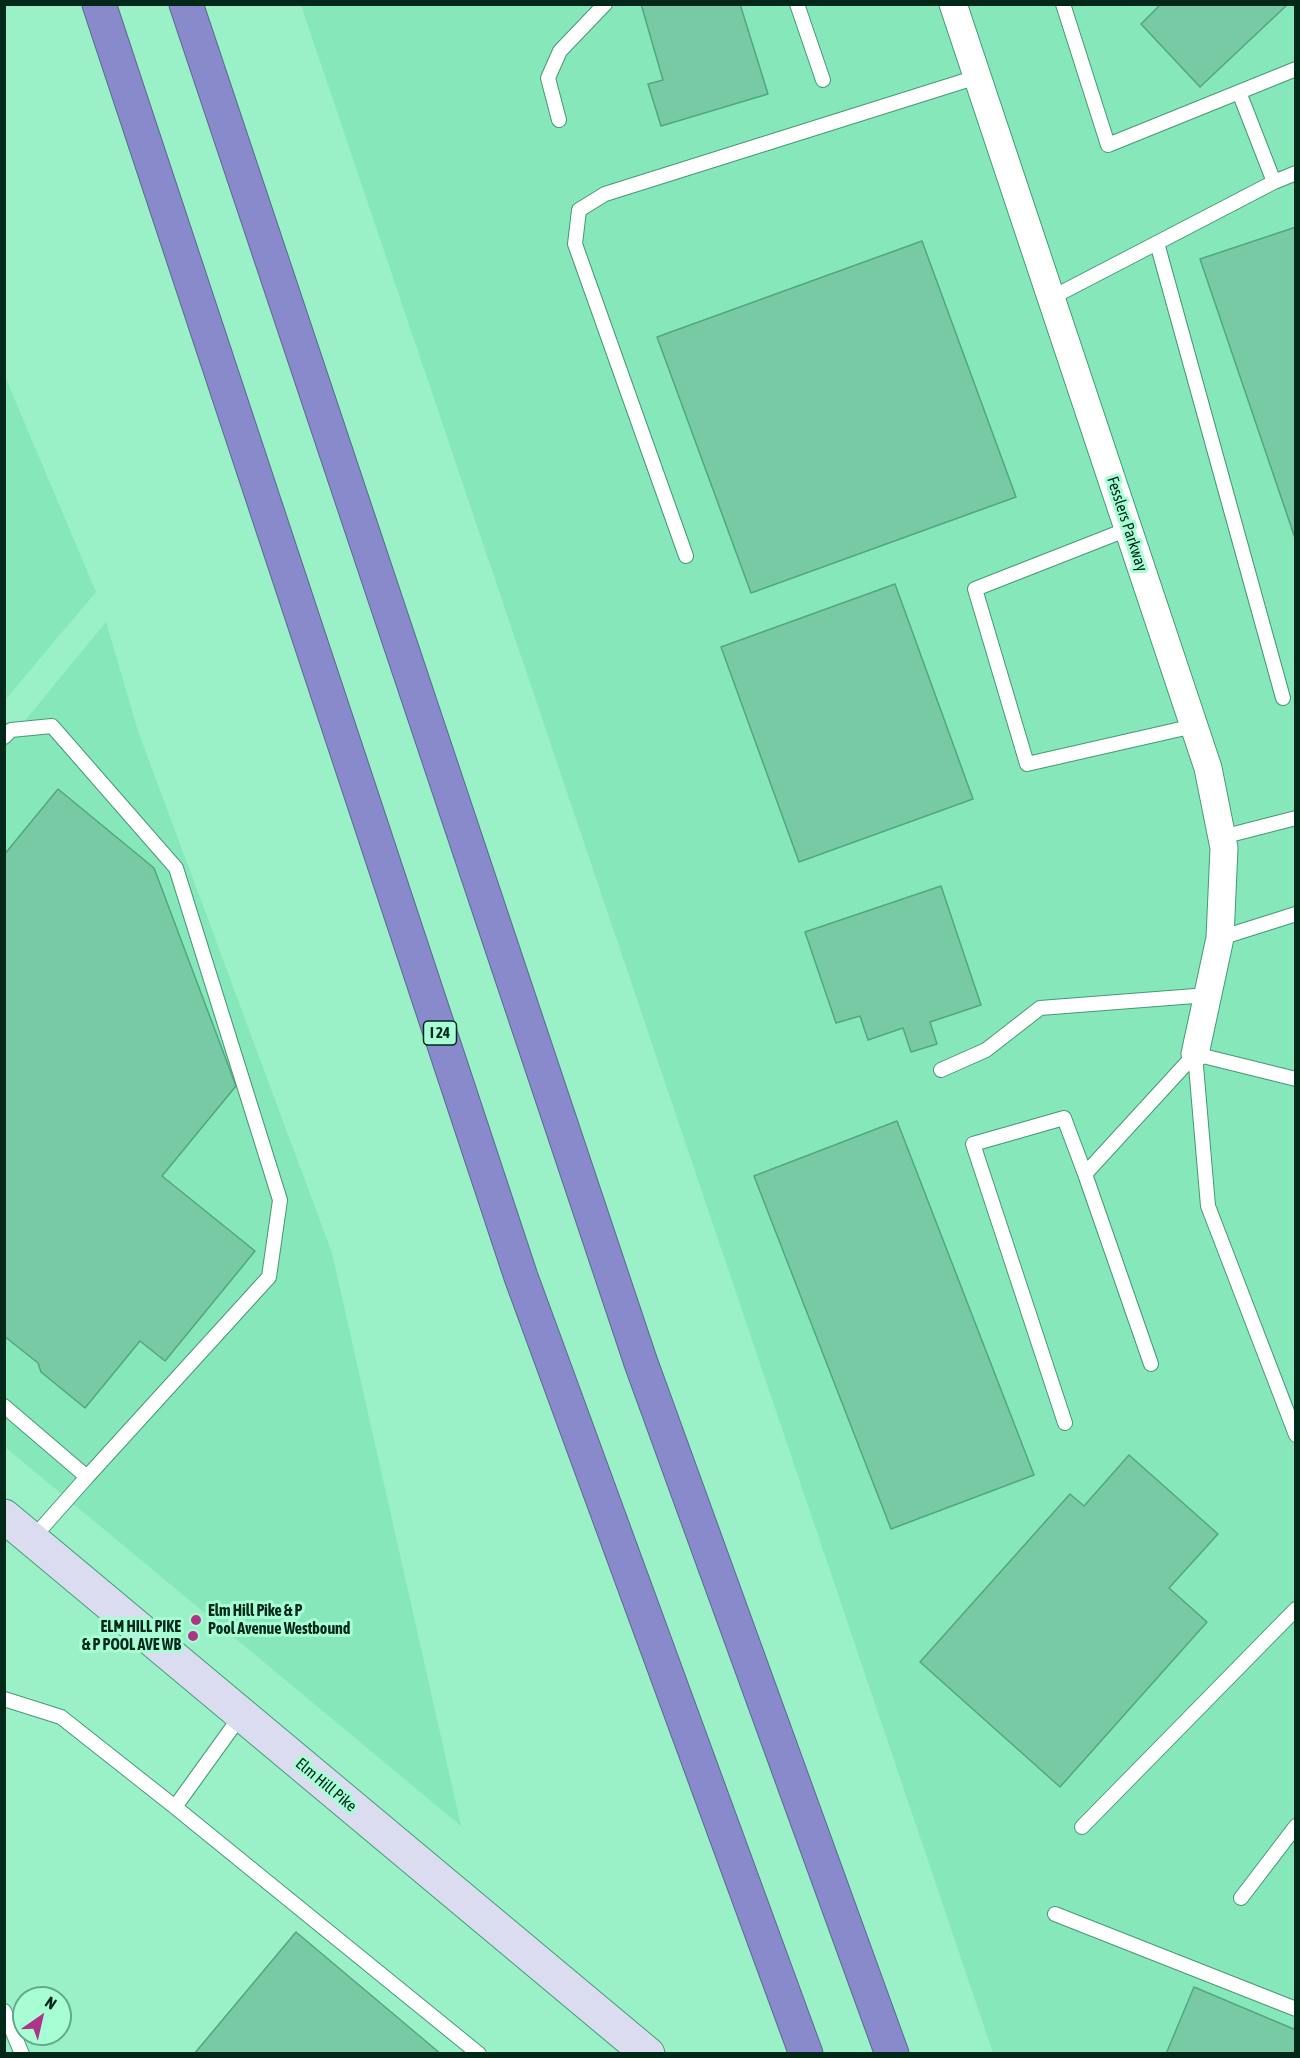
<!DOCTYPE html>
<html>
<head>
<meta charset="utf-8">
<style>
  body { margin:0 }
  #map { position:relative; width:1300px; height:2058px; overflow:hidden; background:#9af0c7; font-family:"Asap Condensed",sans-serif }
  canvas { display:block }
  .frame { position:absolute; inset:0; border:6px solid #02281a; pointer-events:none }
  .north { position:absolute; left:12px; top:1986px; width:60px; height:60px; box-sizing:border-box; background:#a7fed4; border:2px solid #65a88a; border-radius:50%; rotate:34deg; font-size:16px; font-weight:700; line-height:24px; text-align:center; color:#02281a }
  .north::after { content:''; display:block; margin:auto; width:21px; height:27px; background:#ae3488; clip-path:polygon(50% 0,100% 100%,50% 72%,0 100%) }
</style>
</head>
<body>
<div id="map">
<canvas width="1300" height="2058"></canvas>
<div class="frame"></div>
<div class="north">N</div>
</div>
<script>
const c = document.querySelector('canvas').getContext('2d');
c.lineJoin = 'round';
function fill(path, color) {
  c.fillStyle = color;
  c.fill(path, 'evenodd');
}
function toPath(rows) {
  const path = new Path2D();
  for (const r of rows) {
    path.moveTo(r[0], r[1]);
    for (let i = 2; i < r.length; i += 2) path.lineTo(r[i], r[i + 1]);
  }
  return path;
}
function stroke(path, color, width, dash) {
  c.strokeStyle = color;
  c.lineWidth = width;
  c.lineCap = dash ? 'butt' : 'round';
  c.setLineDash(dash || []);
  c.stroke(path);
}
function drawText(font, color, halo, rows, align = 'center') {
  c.font = font + ' "Asap Condensed",sans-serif';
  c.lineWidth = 6;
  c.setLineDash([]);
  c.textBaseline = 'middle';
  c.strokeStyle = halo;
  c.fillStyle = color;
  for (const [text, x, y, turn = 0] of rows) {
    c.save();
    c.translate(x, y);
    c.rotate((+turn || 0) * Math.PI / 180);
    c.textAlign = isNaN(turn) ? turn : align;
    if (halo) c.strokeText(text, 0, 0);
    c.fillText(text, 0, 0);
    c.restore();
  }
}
const built = toPath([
  [301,5,1295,5,1295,2053,993,2053],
  [4,374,96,592,5,700,4,700],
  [106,622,138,731,332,1253,461,1826,5,1447,5,745]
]);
const building = toPath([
  [641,4,740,4,768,94,661,126,648,84,663,80,641,4],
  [1288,4,1200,87,1141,24,1161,4,1288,4],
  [1296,227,1296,541,1200,259,1296,227],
  [922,241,1016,497,751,593,657,337,922,241],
  [895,584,973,799,799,862,721,647,895,584],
  [58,789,154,868,236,1086,162,1176,255,1251,165,1361,140,1341,85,1408,41,1372,38,1363,4,1336,4,855,58,789],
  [941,886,981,1005,930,1022,937,1044,911,1052,903,1028,868,1040,860,1016,836,1023,805,932,941,886],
  [897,1121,1034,1475,891,1529,754,1176,897,1121],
  [1129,1455,1218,1534,1169,1588,1207,1622,1060,1787,920,1662,1070,1494,1084,1506,1129,1455],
  [296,1932,441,2054,194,2054,296,1932],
  [1194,1987,1296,2030,1296,2054,1166,2054,1194,1987]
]);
const lane = toPath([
  [797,4,823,80],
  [1063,4,1108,145,1296,69],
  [1239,92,1274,182,1296,173],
  [559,120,548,78,560,51,605,4],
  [1157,243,1283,698],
  [1051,298,1274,182],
  [1128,529,975,589,1027,764,1194,726],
  [686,556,575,244,579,210,605,194,977,77],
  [4,737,11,730,52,726,176,868,280,1200,269,1277,87,1477],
  [1222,837,1296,818],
  [1220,938,1296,914],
  [1195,1054,1208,1206,1296,1435],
  [1195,1054,1296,1079],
  [941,1070,986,1050,1040,1008,1208,995],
  [1085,1174,1151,1364],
  [4,1406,87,1477,32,1539],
  [1065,1423,973,1144,1064,1118,1085,1174,1195,1054],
  [4,1699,61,1717,175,1807],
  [242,1714,175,1807,479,2054],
  [1082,1827,1296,1609],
  [1241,1898,1296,1826],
  [1055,1914,1296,2009],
  [4,2011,22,2054]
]);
const street = toPath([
  [953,4,1208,768,1224,848,1220,938,1195,1054]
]);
const secondary = toPath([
  [4,1516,648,2054]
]);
const highway = toPath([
  [99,4,521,1277,806,2054],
  [186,4,641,1363,892,2054]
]);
const markers = [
  [196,1620,6,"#ae3488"],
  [193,1636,6,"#ae3488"]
];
const shields = [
  [440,1033,33]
];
const shieldNames = [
  ["I 24",440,1033]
];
const streetNames = [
  ["Fesslers Parkway",1127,524,72],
  ["Elm Hill Pike",326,1785,40]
];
const poiNames = [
  ["Elm Hill Pike & P",208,1611],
  ["Pool Avenue Westbound",208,1629],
  ["ELM HILL PIKE",181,1627,"right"],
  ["& P POOL AVE WB",181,1645,"right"]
];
fill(built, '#86e7ba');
fill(building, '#77caa3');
stroke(building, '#51a781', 1.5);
stroke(lane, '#449a75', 16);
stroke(street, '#449a75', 29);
stroke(secondary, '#449a75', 35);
stroke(highway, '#5a688e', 35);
stroke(lane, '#fff', 14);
stroke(street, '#fff', 27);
stroke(secondary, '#dcdcf0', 33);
stroke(highway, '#898acc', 33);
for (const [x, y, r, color] of markers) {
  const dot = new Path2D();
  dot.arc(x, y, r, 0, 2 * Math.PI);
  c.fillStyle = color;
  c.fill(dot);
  stroke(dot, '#a7fed4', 2);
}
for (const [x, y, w] of shields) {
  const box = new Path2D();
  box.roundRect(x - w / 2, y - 12, w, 24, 4.5);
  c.fillStyle = '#a7fed4';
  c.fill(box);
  stroke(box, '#02281a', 1.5);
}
drawText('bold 15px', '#02281a', null, shieldNames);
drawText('16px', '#02281a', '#a7fed4', streetNames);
drawText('bold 16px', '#02281a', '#a7fed4', poiNames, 'left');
</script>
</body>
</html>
